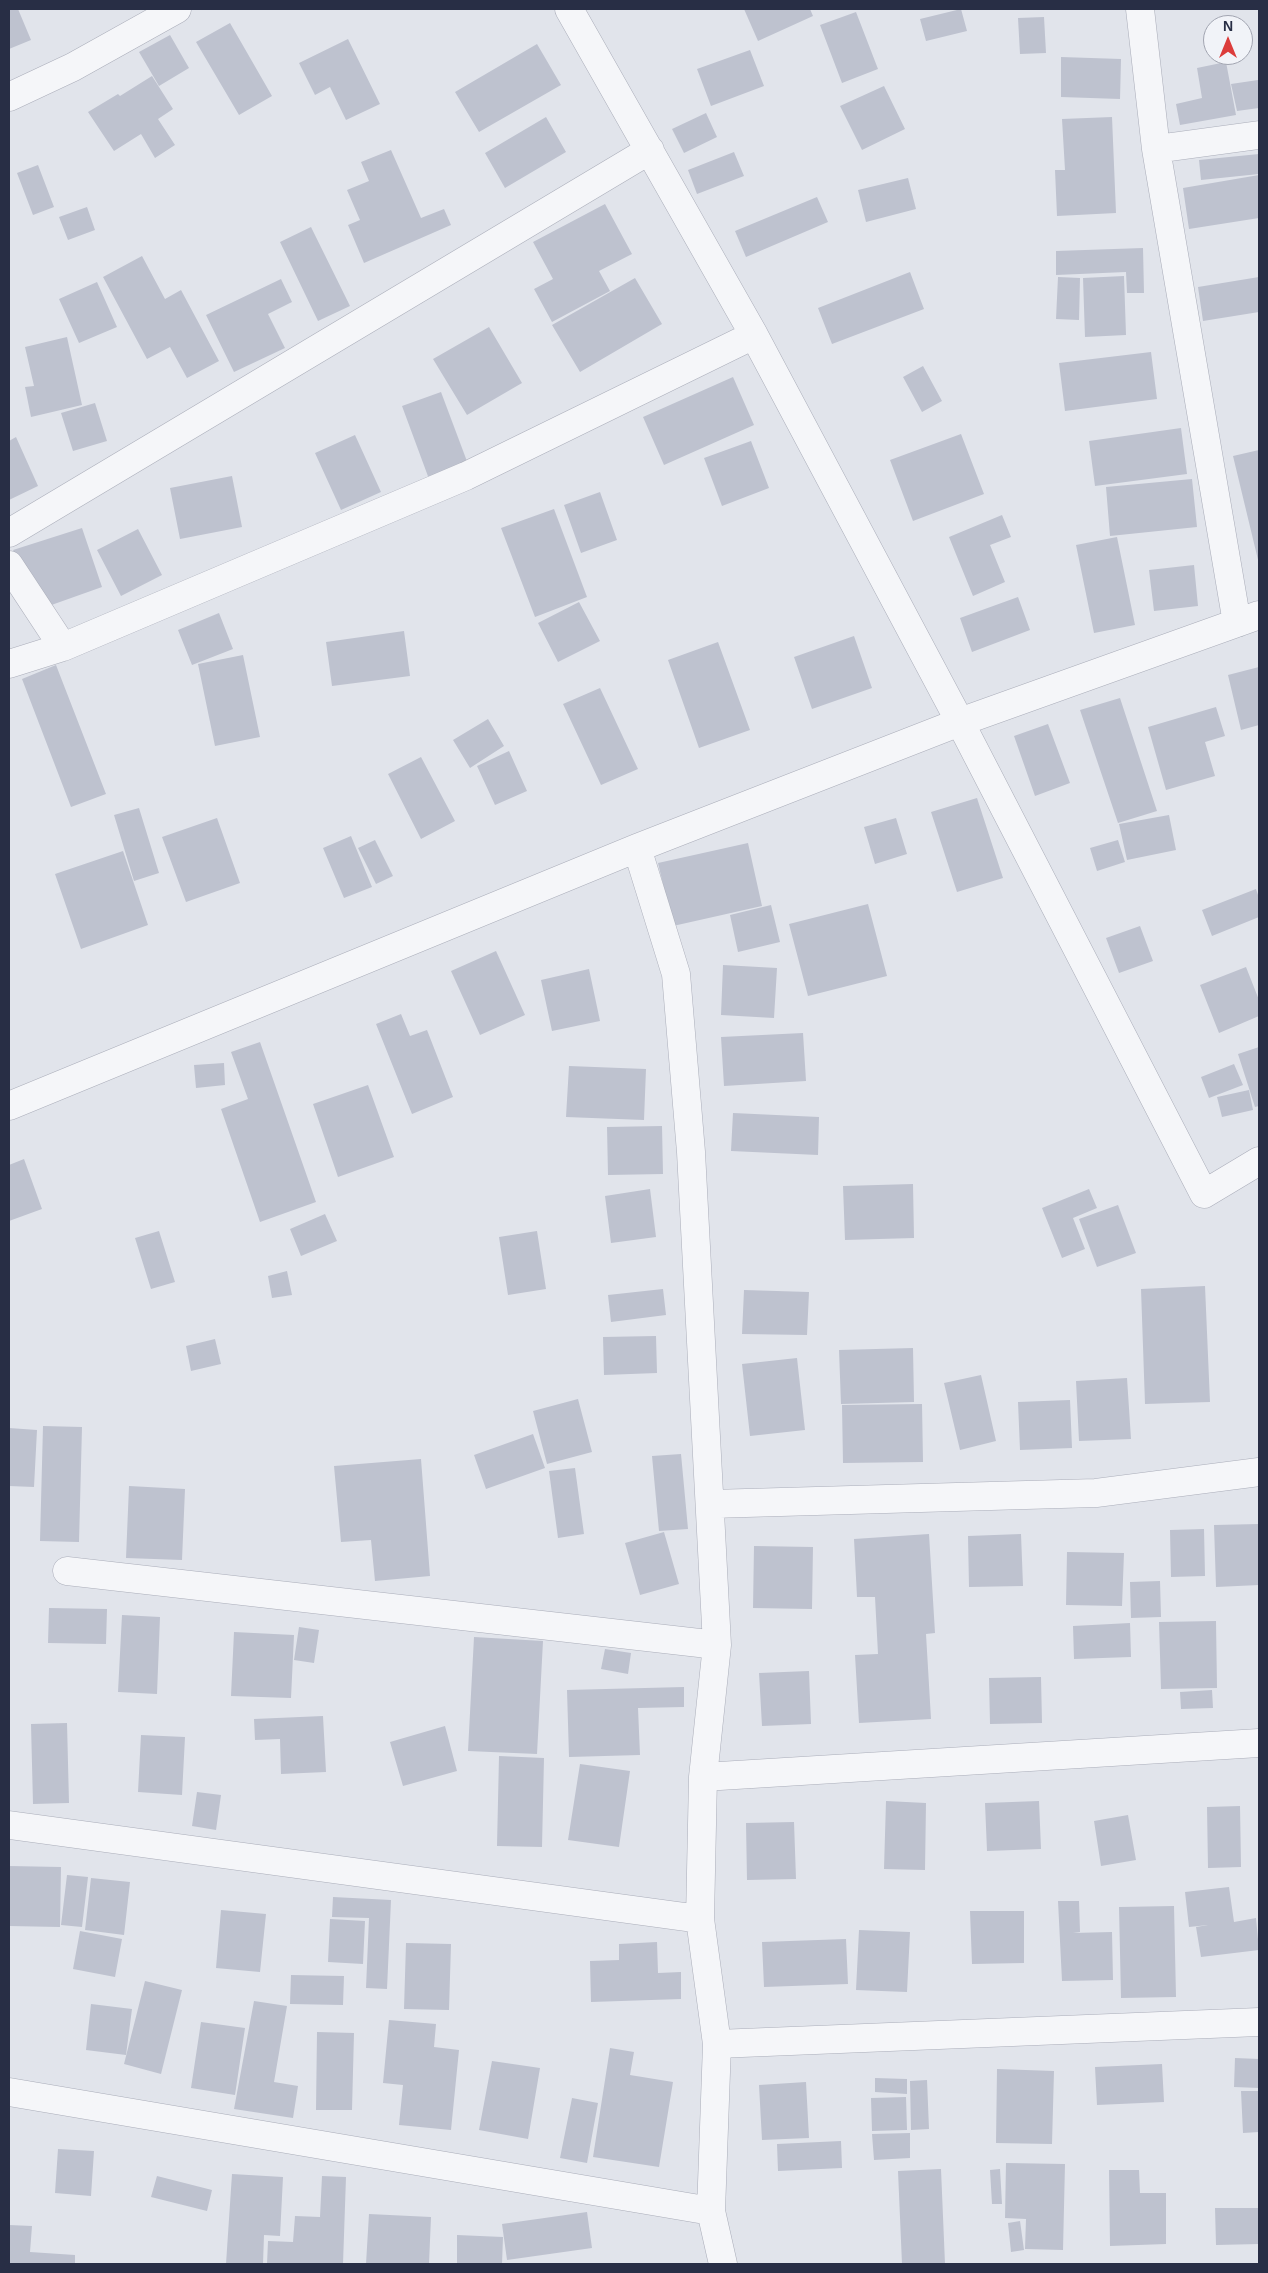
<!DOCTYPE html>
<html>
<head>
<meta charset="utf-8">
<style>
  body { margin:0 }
  #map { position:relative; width:1268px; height:2273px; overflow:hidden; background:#e1e4eb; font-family:Helvetica,sans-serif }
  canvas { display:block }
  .frame { position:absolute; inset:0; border:10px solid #282e45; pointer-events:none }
  .north { position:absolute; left:1203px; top:15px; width:50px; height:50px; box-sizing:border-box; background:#f1f3f8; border:1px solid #a1a4b0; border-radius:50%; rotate:0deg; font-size:14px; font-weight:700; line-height:20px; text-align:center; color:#282e45 }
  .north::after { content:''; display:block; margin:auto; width:18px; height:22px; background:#dc3c3b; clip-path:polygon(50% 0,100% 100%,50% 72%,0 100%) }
</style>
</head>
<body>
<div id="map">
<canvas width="1268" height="2273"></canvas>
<div class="frame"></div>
<div class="north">N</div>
</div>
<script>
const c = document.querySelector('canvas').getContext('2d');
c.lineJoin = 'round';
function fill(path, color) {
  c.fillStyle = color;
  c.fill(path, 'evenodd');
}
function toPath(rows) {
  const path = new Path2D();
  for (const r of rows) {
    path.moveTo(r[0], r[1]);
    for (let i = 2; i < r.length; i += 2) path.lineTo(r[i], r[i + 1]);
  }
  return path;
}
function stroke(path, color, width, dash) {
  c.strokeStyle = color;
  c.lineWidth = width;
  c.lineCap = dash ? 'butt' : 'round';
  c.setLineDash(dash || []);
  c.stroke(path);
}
const building = toPath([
  [9,9,18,9,31,40,9,49],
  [744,9,810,9,813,16,758,41],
  [961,9,967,31,926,41,920,19],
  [856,12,878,69,842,83,820,25],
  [1044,17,1046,53,1020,54,1018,18],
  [230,23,272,96,239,115,196,42],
  [170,35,189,68,159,86,139,52],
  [348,39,380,104,346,120,330,87,315,95,299,63],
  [537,44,561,85,479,132,455,92],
  [750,50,764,86,711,106,697,69],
  [1061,57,1121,59,1120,99,1061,97],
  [1226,62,1236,115,1180,125,1176,104,1202,98,1197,68],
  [152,76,173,109,158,119,175,145,155,158,141,134,114,151,88,112,118,94,120,96],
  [1258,80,1259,108,1237,111,1231,84],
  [884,86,905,129,862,150,840,106],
  [706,113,717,137,684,153,672,129],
  [546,117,566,152,505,188,485,153],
  [1112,117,1116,213,1057,216,1055,170,1065,170,1062,119],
  [391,150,421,218,444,209,451,225,364,263,348,225,360,220,347,190,369,181,361,162],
  [734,152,744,176,697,194,688,170],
  [1259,154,1259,174,1201,180,1199,160],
  [38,165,54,207,33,215,17,173],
  [1259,175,1259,218,1189,229,1183,188],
  [908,178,916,209,866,222,858,190],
  [817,197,828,222,746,257,735,231],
  [605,204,632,254,599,271,610,291,552,322,534,289,553,279,533,242],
  [87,207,95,230,68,240,59,217],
  [311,227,350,306,318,321,280,242],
  [1143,248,1144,293,1127,293,1126,272,1056,275,1056,251],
  [142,256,165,299,181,290,219,361,187,378,170,347,147,359,103,277],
  [910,272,924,309,832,344,818,308],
  [1124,276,1126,335,1085,337,1083,278],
  [1058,277,1080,278,1079,320,1056,319],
  [1259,277,1259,312,1203,321,1198,287],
  [635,278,662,324,580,372,552,325],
  [281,279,292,302,268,314,285,348,234,372,206,315],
  [97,282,117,327,79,343,59,299],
  [489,327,522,383,467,415,433,359],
  [67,337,82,405,31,417,25,387,34,386,25,347],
  [1151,352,1157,399,1065,411,1059,363],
  [923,366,942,401,922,412,903,377],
  [733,377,754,425,664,465,643,417],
  [441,392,468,464,429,479,402,406],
  [95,403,107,441,73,451,61,413],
  [1181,428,1187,474,1095,486,1089,441],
  [961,434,984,494,913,521,890,460],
  [355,435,381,492,341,510,315,453],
  [16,437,38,486,9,500,9,441],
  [751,441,769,488,722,506,704,458],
  [1259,450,1259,564,1233,456],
  [232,476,242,527,180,539,170,488],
  [1192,479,1197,527,1110,536,1106,487],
  [600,492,617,540,581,553,564,505],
  [554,509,587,597,535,617,501,528],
  [1002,515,1011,537,990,545,1005,582,973,596,949,537],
  [82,528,102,587,43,608,13,550],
  [138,529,162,575,121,596,97,550],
  [1117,537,1135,625,1094,633,1076,545],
  [1194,565,1198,606,1154,611,1149,570],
  [1018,597,1030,630,972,652,960,618],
  [579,602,600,641,558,662,538,623],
  [219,613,233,649,192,665,178,630],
  [404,631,410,676,332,686,326,642],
  [854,636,872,688,812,709,794,657],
  [718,642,750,730,699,748,668,660],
  [243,655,260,737,215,746,198,664],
  [56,665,106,794,71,807,22,679],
  [1259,667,1259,725,1241,730,1228,675],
  [600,688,638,769,601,785,563,704],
  [1120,698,1157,811,1118,823,1080,710],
  [1216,707,1225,736,1205,742,1215,776,1166,790,1148,727],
  [488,719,504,746,470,768,453,740],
  [1048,724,1070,783,1035,796,1014,736],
  [509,751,527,791,495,805,477,766],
  [421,757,455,821,421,839,388,774],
  [977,798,1003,878,957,892,931,812],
  [139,808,159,873,134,881,114,815],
  [1169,815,1176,850,1127,860,1119,824],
  [217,818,240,883,186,902,162,837],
  [896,818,907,854,875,864,864,827],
  [351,836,372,887,344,898,323,848],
  [375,840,393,876,376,884,358,848],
  [1118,840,1125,862,1097,871,1090,848],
  [748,843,762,906,673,926,658,863],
  [123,851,148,925,81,949,55,874],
  [1256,889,1259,898,1259,917,1212,936,1202,910],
  [868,904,887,976,808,996,789,924],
  [771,905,780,942,738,952,730,915],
  [1140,926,1153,961,1119,973,1106,938],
  [496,951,525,1015,480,1035,451,971],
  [723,965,777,968,774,1018,721,1015],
  [1246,967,1259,1000,1259,1016,1219,1033,1200,985],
  [589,969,600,1021,552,1031,541,980],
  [401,1014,410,1036,427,1030,453,1097,412,1114,376,1024],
  [803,1033,806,1081,724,1086,721,1037],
  [260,1042,316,1202,260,1222,221,1109,248,1099,231,1052],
  [1259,1047,1259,1106,1255,1107,1238,1054],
  [224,1063,225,1085,196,1088,194,1065],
  [1234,1064,1243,1085,1209,1098,1201,1077],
  [569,1066,646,1069,644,1120,566,1117],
  [368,1085,394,1157,338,1177,313,1104],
  [1249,1090,1253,1110,1222,1117,1217,1097],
  [733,1113,819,1117,818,1155,731,1151],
  [662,1126,663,1174,608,1175,607,1127],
  [24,1159,42,1209,9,1221,9,1165],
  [913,1184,914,1238,845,1240,843,1186],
  [650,1189,656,1237,611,1243,605,1196],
  [1089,1189,1097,1208,1073,1218,1085,1249,1062,1258,1042,1208],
  [1118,1205,1136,1253,1097,1267,1079,1219],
  [325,1214,337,1241,301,1256,290,1229],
  [159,1231,175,1282,151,1289,135,1238],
  [537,1231,546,1289,508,1295,499,1237],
  [287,1271,292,1295,272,1298,268,1276],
  [1205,1286,1210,1402,1145,1404,1141,1289],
  [663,1289,666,1315,611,1322,608,1295],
  [744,1290,809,1292,807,1335,742,1334],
  [656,1336,657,1373,604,1375,603,1337],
  [215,1339,221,1364,191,1371,186,1346],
  [913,1348,914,1402,841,1404,839,1350],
  [797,1358,805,1430,750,1436,742,1364],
  [981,1375,996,1441,960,1450,944,1383],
  [1127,1378,1131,1439,1079,1441,1076,1381],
  [578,1399,592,1452,547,1464,533,1411],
  [1070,1400,1072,1448,1020,1450,1018,1402],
  [922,1404,923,1462,843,1463,842,1405],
  [43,1426,82,1427,79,1542,40,1541],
  [9,1428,37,1430,34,1487,9,1486],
  [533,1434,545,1468,486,1489,474,1455],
  [681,1454,688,1529,659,1531,652,1456],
  [421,1459,430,1576,375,1581,371,1540,341,1542,334,1466],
  [575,1468,584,1534,558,1538,549,1471],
  [129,1486,185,1489,182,1560,126,1558],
  [1259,1524,1259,1585,1216,1587,1214,1525],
  [1204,1529,1205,1576,1171,1577,1170,1530],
  [664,1532,679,1584,640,1595,625,1543],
  [929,1534,935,1633,926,1634,931,1719,859,1723,855,1655,878,1654,875,1597,857,1597,854,1539],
  [1021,1534,1023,1586,969,1587,968,1536],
  [754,1546,813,1547,812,1609,753,1608],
  [1067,1552,1124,1553,1122,1606,1066,1605],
  [1160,1581,1161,1617,1131,1618,1130,1582],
  [49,1608,107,1609,106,1644,48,1643],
  [122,1615,160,1617,157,1694,118,1692],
  [1216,1621,1217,1688,1161,1689,1159,1622],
  [1130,1623,1131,1657,1074,1659,1073,1626],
  [299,1627,319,1630,314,1663,294,1660],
  [234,1632,294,1635,291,1698,231,1696],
  [474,1637,543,1641,537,1754,468,1751],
  [605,1649,631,1653,628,1674,601,1669],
  [809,1671,811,1724,762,1726,759,1673],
  [1041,1677,1042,1723,990,1724,989,1678],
  [684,1687,684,1707,638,1708,640,1755,569,1757,567,1690],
  [1212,1690,1213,1708,1181,1709,1180,1692],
  [323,1716,326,1772,281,1774,280,1739,255,1740,254,1719],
  [67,1723,69,1803,33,1804,31,1724],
  [445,1726,457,1771,403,1786,390,1742],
  [141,1735,185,1737,182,1795,138,1792],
  [499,1756,544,1758,542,1847,497,1846],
  [580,1764,630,1771,619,1847,568,1840],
  [197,1792,221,1795,216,1830,192,1826],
  [886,1801,926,1803,925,1870,884,1869],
  [1039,1801,1041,1849,987,1851,985,1803],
  [1240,1806,1241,1867,1208,1868,1207,1807],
  [1128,1815,1136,1860,1101,1866,1094,1821],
  [794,1822,796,1879,747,1880,746,1823],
  [9,1866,61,1867,60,1927,9,1926],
  [67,1875,88,1877,82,1927,61,1925],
  [91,1878,130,1882,124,1935,85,1930],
  [1229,1887,1234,1922,1256,1918,1259,1950,1201,1957,1196,1927,1208,1925,1189,1927,1185,1892],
  [333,1897,391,1900,387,1989,366,1988,369,1918,332,1917],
  [1058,1901,1079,1901,1080,1932,1073,1933,1112,1932,1113,1980,1062,1981],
  [1174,1906,1176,1997,1121,1998,1119,1907],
  [221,1910,266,1914,260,1972,216,1968],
  [970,1911,1024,1911,1024,1963,972,1964],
  [330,1919,365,1921,363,1964,328,1962],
  [859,1930,910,1932,907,1992,856,1990],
  [80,1931,122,1939,115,1977,73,1969],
  [846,1939,848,1984,764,1987,762,1942],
  [657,1942,658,1973,681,1972,681,1999,591,2002,590,1961,619,1960,619,1944],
  [406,1943,451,1944,449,2010,404,2009],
  [291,1975,344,1976,343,2005,290,2004],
  [145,1981,182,1990,161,2074,124,2064],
  [254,2001,287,2006,274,2082,298,2086,293,2118,234,2109],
  [91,2004,132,2009,126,2055,86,2050],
  [389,2020,436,2024,434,2047,459,2050,451,2130,399,2125,403,2085,383,2083],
  [201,2022,245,2028,235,2095,191,2088],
  [317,2032,354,2033,352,2110,316,2110],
  [610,2048,634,2052,630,2075,673,2082,659,2167,593,2157],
  [1235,2058,1259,2059,1259,2088,1234,2087],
  [492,2061,540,2068,528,2139,479,2130],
  [1162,2064,1164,2102,1097,2105,1095,2067],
  [997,2069,1054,2071,1052,2144,996,2143],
  [875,2078,907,2079,907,2094,875,2092],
  [927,2080,929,2129,911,2130,910,2081],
  [806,2082,809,2138,762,2140,759,2085],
  [1241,2091,1259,2091,1259,2132,1243,2133],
  [906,2097,907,2130,872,2131,871,2098],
  [572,2098,598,2103,587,2163,560,2158],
  [910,2133,910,2158,874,2160,872,2134],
  [841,2141,842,2168,778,2171,777,2144],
  [58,2149,94,2151,91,2196,55,2193],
  [1006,2163,1065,2164,1063,2250,1025,2249,1026,2219,1005,2218],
  [941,2169,945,2264,902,2264,898,2171],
  [1000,2169,1002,2204,992,2204,990,2170],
  [1109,2170,1139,2170,1140,2193,1166,2193,1166,2244,1110,2246],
  [232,2174,283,2177,280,2236,264,2235,263,2264,226,2264],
  [157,2176,212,2190,207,2211,151,2197],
  [322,2176,346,2177,343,2264,267,2264,268,2241,293,2242,295,2216,320,2217],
  [1215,2208,1259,2208,1259,2244,1216,2245],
  [587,2212,592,2248,507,2260,502,2224],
  [369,2214,431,2217,429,2264,366,2264],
  [1020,2221,1024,2250,1011,2252,1008,2223],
  [9,2225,32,2226,30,2252,75,2255,75,2264,9,2264],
  [457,2235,503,2237,502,2264,457,2264]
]);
const minor = toPath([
  [569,9,754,335,960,722,1204,1194,1259,1161],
  [1140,9,1156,149,1237,623],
  [1156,149,1259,135],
  [9,533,650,150],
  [9,565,63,647],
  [9,664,63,647,466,476,754,335],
  [637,848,676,974,691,1152,717,1645,703,1777,700,1919,717,2044,711,2211,723,2264],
  [9,1106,637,848,960,722,1259,615],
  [711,1504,1096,1493,1259,1472],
  [67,1571,717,1645],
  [703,1777,1259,1743],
  [9,1825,700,1919],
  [717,2044,1259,2022],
  [9,2092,711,2211]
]);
const tertiary = toPath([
  [9,97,73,67,177,9]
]);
fill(building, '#bec2cf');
stroke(minor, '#aaadb9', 29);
stroke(tertiary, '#aaadb9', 29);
stroke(minor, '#f5f6f9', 28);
stroke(tertiary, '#f5f6f9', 28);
</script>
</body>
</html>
